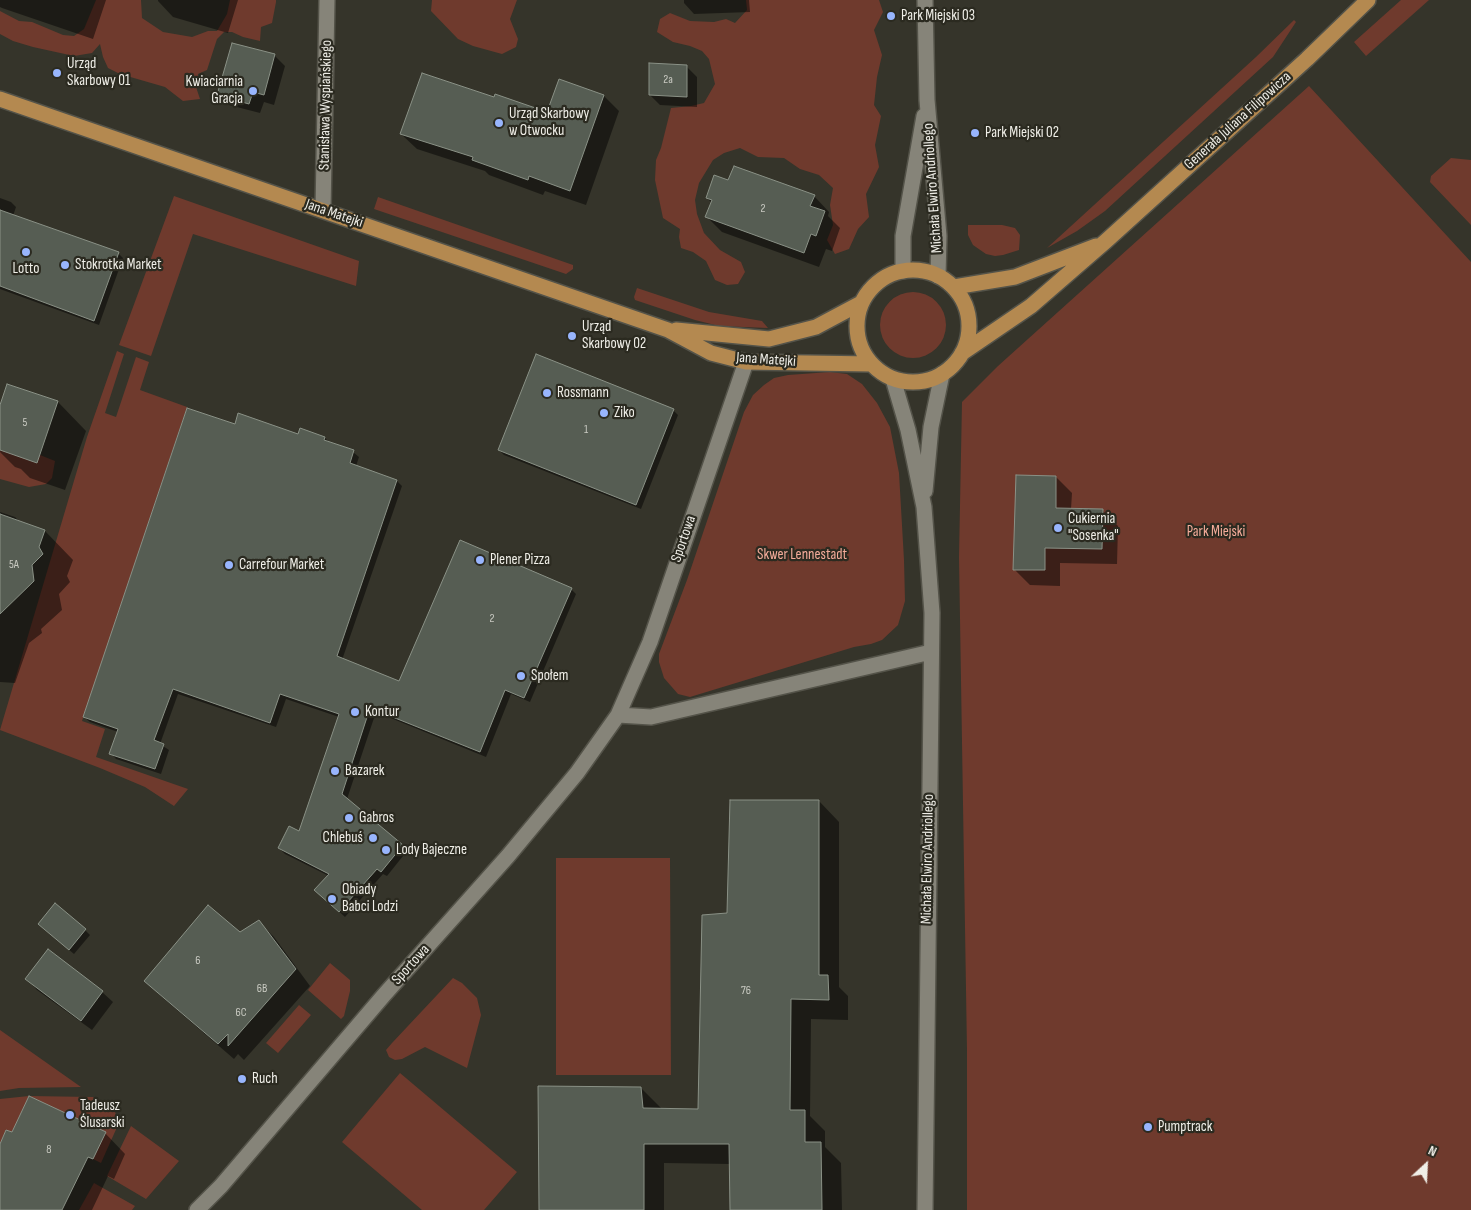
<!DOCTYPE html>
<html>
<head>
<meta charset="utf-8">
<style>
  body { margin:0 }
  #map { position:relative; width:1471px; height:1210px; overflow:hidden; background:#35342a; font-family:"Sofia Sans Condensed",sans-serif }
  canvas { display:block }
  .north { position:absolute; left:1401px; top:1140px; width:50px; height:50px; -webkit-text-stroke:4px #2b2a20; paint-order:stroke; rotate:25deg; font-size:14px; font-weight:700; line-height:20px; text-align:center; color:#efeee7 }
  .north::after { content:''; display:block; margin:auto; width:18px; height:22px; background:#efeee7; clip-path:polygon(50% 0,100% 100%,50% 72%,0 100%) }
</style>
</head>
<body>
<div id="map">
<canvas width="1471" height="1210"></canvas>
<div class="north">N</div>
</div>
<script>
const c = document.querySelector('canvas').getContext('2d');
c.lineJoin = 'round';
function fill(path, color) {
  c.fillStyle = color;
  c.fill(path, 'evenodd');
}
function toPath(rows) {
  const path = new Path2D();
  for (const r of rows) {
    if (r.length === 3) {
      path.moveTo(r[0] + r[2], r[1]);
      path.arc(r[0], r[1], r[2], 0, 2 * Math.PI);
      continue;
    }
    path.moveTo(r[0], r[1]);
    for (let i = 2; i < r.length; i += 2) path.lineTo(r[i], r[i + 1]);
  }
  return path;
}
function stroke(path, color, width, dash) {
  c.strokeStyle = color;
  c.lineWidth = width;
  c.lineCap = dash ? 'butt' : 'round';
  c.setLineDash(dash || []);
  c.stroke(path);
}
function drawText(font, color, halo, rows, align = 'center') {
  c.font = font + ' "Sofia Sans Condensed",sans-serif';
  c.lineWidth = 4.5;
  c.setLineDash([]);
  c.textBaseline = 'middle';
  c.strokeStyle = halo;
  c.fillStyle = color;
  for (const [text, x, y, turn = 0] of rows) {
    c.save();
    c.translate(x, y);
    c.rotate((+turn || 0) * Math.PI / 180);
    c.textAlign = isNaN(turn) ? turn : align;
    if (halo) c.strokeText(text, 0, 0);
    c.fillText(text, 0, 0);
    c.restore();
  }
}
const green = toPath([
  [96,0,141,0,142,18,163,32,192,37,208,31,217,31,227,14,230,0,276,0,276,2,272,23,261,27,260,41,243,37,232,32,224,32,217,39,207,70,198,74,196,87,200,99,183,101,165,87,120,74,108,68,103,57,100,44,92,53,74,56,33,47,13,41,0,34,0,11,19,21,32,22,63,35,74,36,84,29],
  [432,0,517,0,510,19,518,39,516,47,502,54,473,46,458,39,431,11],
  [746,0,879,0,883,12,874,30,882,55,877,77,874,105,881,116,875,145,879,167,866,194,869,217,858,229,849,249,835,254,827,240,833,225,830,205,833,188,819,175,800,169,784,158,758,157,740,148,724,153,713,160,699,183,695,200,697,214,704,233,720,250,741,262,745,272,738,284,727,285,715,280,706,261,693,252,681,248,679,237,680,229,663,218,655,180,656,160,661,148,671,108,691,106,704,103,715,84,709,59,702,51,690,46,673,42,657,32,660,19,670,13,690,21,714,22,726,19,735,23,747,10],
  [1401,0,1429,0,1366,56,1354,42],
  [1294,20,1296,22,1273,57,1105,211,1077,231,1047,248,1256,57],
  [1309,86,1471,262,1471,1210,967,1210,967,1051,959,557,962,402,998,366],
  [1451,158,1471,160,1471,225,1430,182,1431,176],
  [174,196,359,261,356,286,193,234,151,356,119,345],
  [378,197,573,265,573,269,566,274,374,209],
  [968,225,1002,225,1015,228,1020,235,1019,250,1003,255,995,256,986,254,973,245,968,235],
  [637,288,709,312,762,321,768,328,719,326,695,320,635,300,634,297],
  [913,325,33],
  [117,351,124,354,105,413,116,417,136,357,149,362,140,390,187,407,82,721,105,729,96,757,188,789,174,806,145,787,100,768,0,730,87,437],
  [830,372,847,374,862,384,877,403,890,427,899,473,904,560,905,601,898,625,882,640,871,644,854,647,690,697,678,694,664,678,659,662,659,654,687,580,744,412,753,395,764,385,774,378,788,375],
  [0,444,37,462,40,455,55,461,52,478,46,484,29,487,0,479],
  [556,858,670,858,671,1075,556,1075],
  [330,963,350,980,350,991,344,1016,341,1019,308,990],
  [453,978,462,983,477,998,481,1015,467,1068,425,1047,402,1059,395,1060,389,1057,386,1050,392,1043],
  [299,1005,311,1015,278,1053,266,1043],
  [0,1030,81,1087,19,1088,0,1091],
  [400,1073,517,1172,484,1210,422,1210,342,1142],
  [29,1096,93,1097,115,1111,118,1125,101,1163,93,1159,106,1132,29,1096,12,1133,6,1130,0,1144,0,1099],
  [131,1126,179,1161,146,1199,107,1176],
  [94,1183,135,1206,132,1210,79,1210]
]);
const shadow = toPath([
  [0,0,106,0,93,39,2,8,0,7],
  [158,0,238,0,228,33,173,17,158,1],
  [684,0,749,0,750,12,694,14,684,3],
  [274,55,285,66,274,105,264,102,260,113,229,105,219,94],
  [686,66,697,77,697,107,660,105,650,95],
  [604,96,619,111,586,205,545,191,543,195,489,175,485,171,417,149,401,134,547,114],
  [729,182,814,196,829,212,828,216,840,228,832,251,826,249,819,267,722,232,707,217,712,203,707,198],
  [0,198,11,202,16,207,13,216,118,253,123,258,99,325,0,289],
  [58,402,86,431,65,490,30,478,21,469,15,467,0,452,0,404],
  [673,410,678,415,641,509,504,455,499,450],
  [236,425,299,436,325,438,331,444,353,452,359,457,356,466,397,481,402,486,342,660,400,683,571,589,576,594,530,702,511,694,486,757,376,712,347,799,407,851,387,876,383,874,345,917,321,895,329,876,285,854,279,848,300,833,339,717,286,699,276,727,178,694,160,744,169,750,161,774,116,759,111,753,118,732,90,722,84,717],
  [1056,477,1072,493,1071,509,1102,510,1118,526,1117,564,1060,563,1060,586,1030,585,1015,570],
  [0,512,15,517,21,523,45,531,73,560,67,576,70,582,59,594,62,610,41,629,42,633,29,643,15,683,0,682],
  [819,801,839,822,839,987,848,996,848,1020,811,1019,810,1116,825,1131,825,1147,841,1163,842,1210,731,1210,730,1164,664,1163,664,1210,541,1210,641,1088,661,1108,699,1110,728,914],
  [259,922,274,937,310,986,244,1060,238,1054,234,1059,161,996,146,981,240,934],
  [44,929,85,930,90,935,74,954],
  [27,979,102,992,113,1002,92,1030,37,990],
  [105,1133,125,1154,114,1179,108,1176,92,1210,0,1210,0,1147,12,1134]
]);
const building = toPath([
  [232,43,275,54,264,95,253,92,249,104,217,95,232,43],
  [649,63,687,65,687,97,649,95,649,63],
  [422,73,494,97,495,94,547,112,559,79,604,95,570,191,529,176,528,180,472,160,473,157,400,134,422,73],
  [734,166,815,195,810,206,825,211,816,236,811,234,804,253,705,217,712,200,706,198,714,175,728,180,734,166],
  [0,210,119,252,94,321,0,286,0,210],
  [536,354,674,409,636,505,498,450,536,354],
  [7,384,58,401,37,463,0,450,0,405,7,384],
  [187,408,235,424,238,413,298,434,300,428,325,437,324,440,354,450,350,463,397,480,337,656,399,681,460,540,572,588,524,698,505,690,480,752,370,708,342,794,403,845,381,872,377,869,339,912,314,890,329,874,278,848,289,826,299,831,339,714,280,694,270,723,173,689,154,740,164,744,155,769,109,754,118,729,83,717,187,408],
  [1016,475,1056,476,1056,508,1103,509,1102,549,1045,548,1045,570,1013,570,1016,475],
  [0,514,45,530,39,547,43,554,32,565,34,581,0,614,0,514],
  [730,800,819,800,819,975,828,975,829,1000,791,999,790,1110,805,1110,805,1142,821,1142,822,1210,730,1210,729,1144,644,1144,644,1210,539,1210,538,1086,641,1087,643,1108,698,1109,702,915,727,913,730,800],
  [55,903,86,929,69,950,38,924,55,903],
  [208,905,240,932,259,920,296,969,228,1046,228,1034,218,1044,144,981,208,905],
  [48,949,103,991,81,1021,25,979,48,949],
  [29,1096,106,1132,93,1159,88,1157,62,1210,0,1210,0,1144,6,1130,12,1132,29,1096]
]);
const minor = toPath([
  [925,0,927,100,939,236,938,276],
  [323,210,327,0],
  [903,271,903,236,924,116],
  [893,379,908,430,924,507,932,613,925,1210],
  [925,491,931,427,942,374],
  [618,715,651,717,931,652],
  [197,1210,221,1186,384,995,508,856,577,773,618,715,650,642,746,362]
]);
const major = toPath([
  [0,99,668,330,711,353,746,362,871,364],
  [913,326,56],
  [954,287,1015,277,1096,246],
  [676,330,769,339,816,327,861,303],
  [962,353,1031,306,1106,241,1307,59,1368,0]
]);
const markers = [
  [891,16,5,"#98b5fd"],
  [57,73,5,"#98b5fd"],
  [253,91,5,"#98b5fd"],
  [499,123,5,"#98b5fd"],
  [975,133,5,"#98b5fd"],
  [26,252,5,"#98b5fd"],
  [65,265,5,"#98b5fd"],
  [572,336,5,"#98b5fd"],
  [547,393,5,"#98b5fd"],
  [604,413,5,"#98b5fd"],
  [1058,528,5,"#98b5fd"],
  [480,560,5,"#98b5fd"],
  [229,565,5,"#98b5fd"],
  [521,676,5,"#98b5fd"],
  [355,712,5,"#98b5fd"],
  [335,771,5,"#98b5fd"],
  [349,818,5,"#98b5fd"],
  [373,838,5,"#98b5fd"],
  [386,850,5,"#98b5fd"],
  [332,899,5,"#98b5fd"],
  [242,1079,5,"#98b5fd"],
  [70,1115,5,"#98b5fd"],
  [1148,1127,5,"#98b5fd"]
];
const numberNames = [
  ["2a",668,80],
  ["2",763,209],
  ["5",25,423],
  ["1",586,430],
  ["5A",14,565],
  ["2",492,619],
  ["6",198,961],
  ["6B",262,989],
  ["76",746,991],
  ["6C",241,1013],
  ["8",49,1150]
];
const poiNames = [
  ["Park Miejski 03",901,16],
  ["Urząd",67,64],
  ["Skarbowy 01",67,81],
  ["Kwiaciarnia",243,82,"right"],
  ["Gracja",243,99,"right"],
  ["Urząd Skarbowy",509,114],
  ["w Otwocku",509,131],
  ["Park Miejski 02",985,133],
  ["Stokrotka Market",75,265],
  ["Lotto",26,269,"center"],
  ["Urząd",582,327],
  ["Skarbowy 02",582,344],
  ["Rossmann",557,393],
  ["Ziko",614,413],
  ["Cukiernia",1068,519],
  ["\"Sosenka\"",1068,536],
  ["Plener Pizza",490,560],
  ["Carrefour Market",239,565],
  ["Społem",531,676],
  ["Kontur",365,712],
  ["Bazarek",345,771],
  ["Gabros",359,818],
  ["Chlebuś",363,838,"right"],
  ["Lody Bajeczne",396,850],
  ["Obiady",342,890],
  ["Babci Lodzi",342,907],
  ["Ruch",252,1079],
  ["Tadeusz",80,1106],
  ["Ślusarski",80,1123],
  ["Pumptrack",1158,1127]
];
const streetNames = [
  ["Stanisława Wyspiańskiego",326,105,-89],
  ["Generała Juliana Filipowicza",1238,121,-42],
  ["Michała Elwiro Andriollego",933,188,-94],
  ["Jana Matejki",334,214,19],
  ["Jana Matejki",766,360,4],
  ["Sportowa",684,539,-71],
  ["Michała Elwiro Andriollego",928,859,-89],
  ["Sportowa",411,965,-48]
];
const parkNames = [
  ["Park Miejski",1216,532],
  ["Skwer Lennestadt",802,555]
];
fill(green, '#6f3a2d');
fill(shadow, '#0007');
fill(building, '#565d53');
stroke(building, '#8a9186', 1);
stroke(minor, '#545349', 18);
stroke(major, '#545349', 18);
stroke(minor, '#868479', 15);
stroke(major, '#b48950', 15);
for (const [x, y, r, color] of markers) {
  const dot = new Path2D();
  dot.arc(x, y, r, 0, 2 * Math.PI);
  c.fillStyle = color;
  c.fill(dot);
  stroke(dot, '#2b2a20', 2);
}
drawText('12px', '#c9cac2', null, numberNames);
drawText('15px', '#efeee7', '#2b2a20', poiNames, 'left');
drawText('15px', '#efeee7', '#2b2a20', streetNames);
drawText('15px', '#f5ac9a', '#2b2a20', parkNames);
</script>
</body>
</html>
